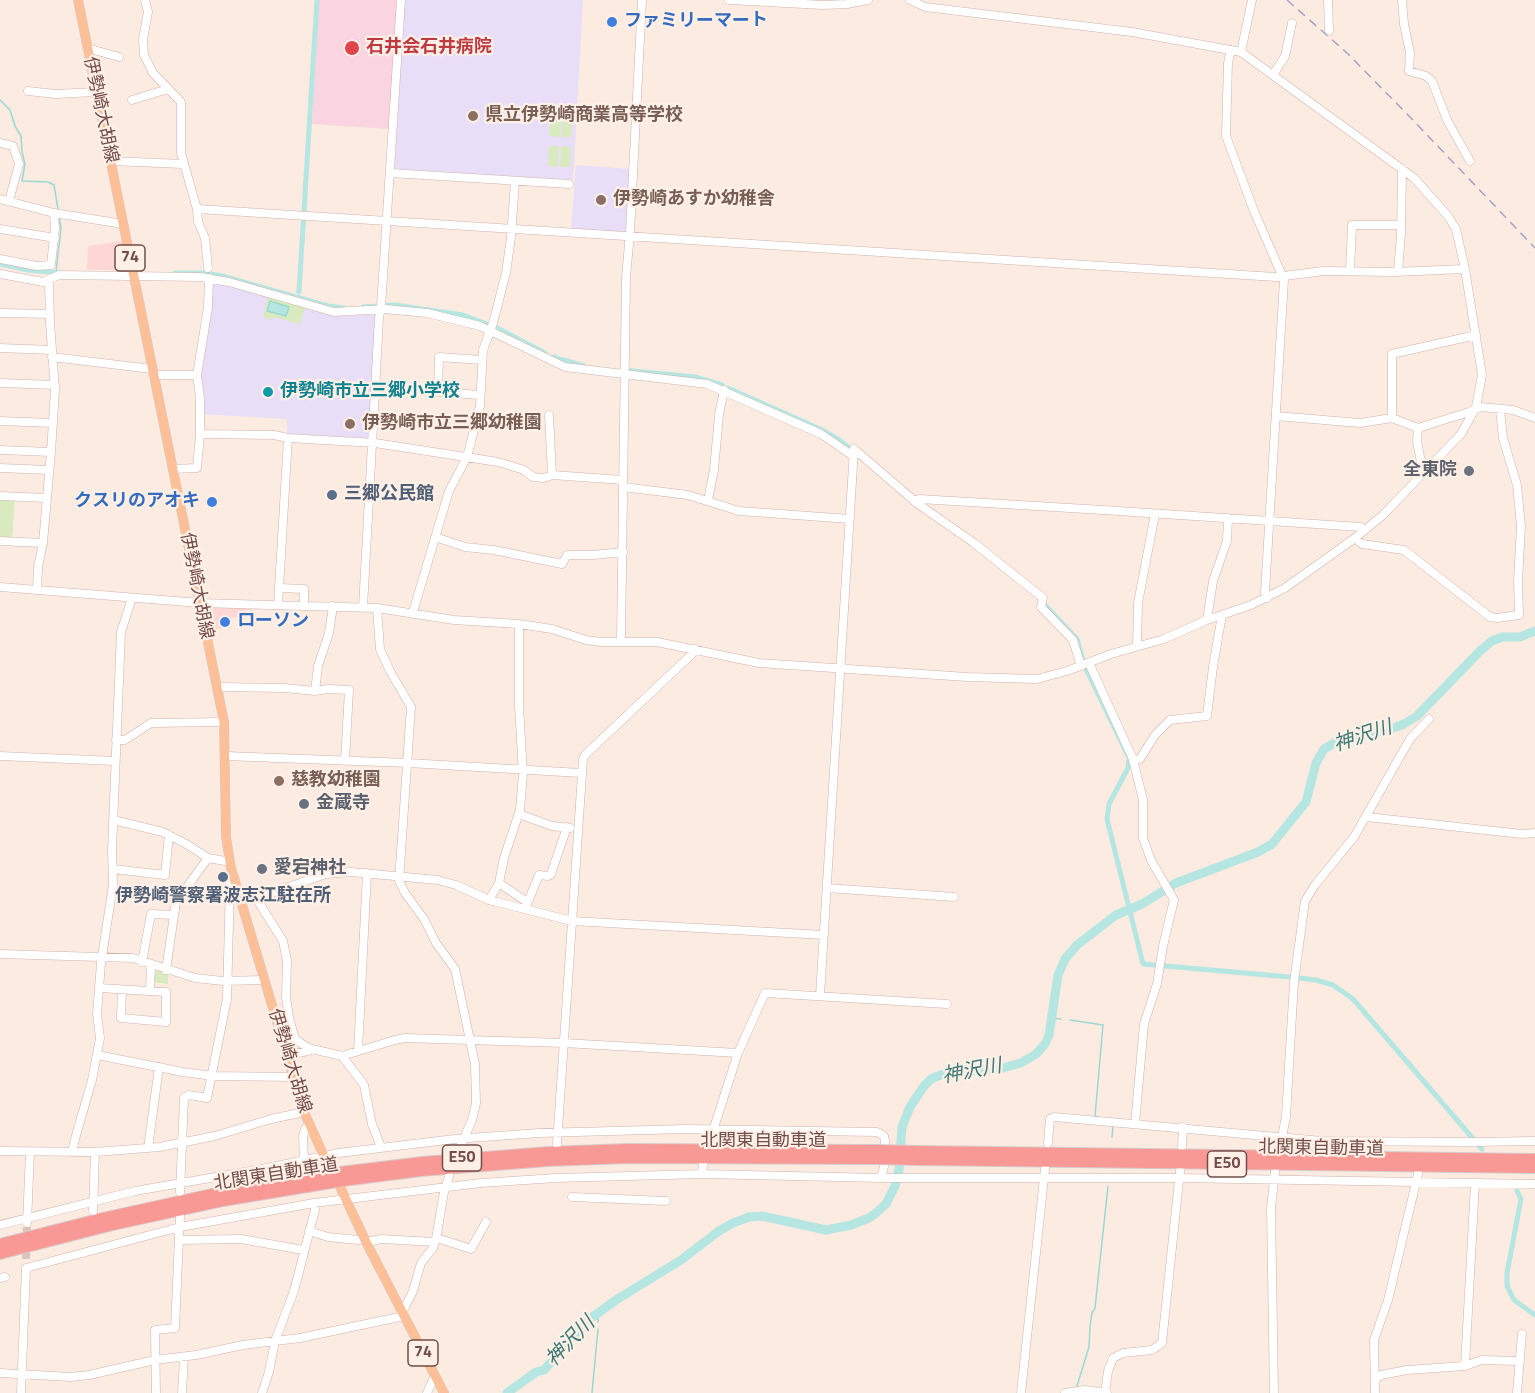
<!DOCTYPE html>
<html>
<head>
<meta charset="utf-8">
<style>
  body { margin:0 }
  canvas { display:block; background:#fcebe1 }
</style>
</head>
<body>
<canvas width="1535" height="1393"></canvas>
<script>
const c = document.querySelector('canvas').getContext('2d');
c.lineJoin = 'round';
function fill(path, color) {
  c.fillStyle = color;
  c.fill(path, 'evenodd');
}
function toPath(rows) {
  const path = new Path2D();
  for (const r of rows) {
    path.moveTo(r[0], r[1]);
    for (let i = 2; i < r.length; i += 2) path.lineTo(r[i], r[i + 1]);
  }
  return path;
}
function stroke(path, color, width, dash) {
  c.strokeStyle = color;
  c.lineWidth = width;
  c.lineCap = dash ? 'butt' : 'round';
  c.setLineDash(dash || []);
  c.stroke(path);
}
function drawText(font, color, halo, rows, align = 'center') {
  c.font = font + ' "Titillium Web","Noto Sans JP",sans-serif';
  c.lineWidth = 4.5;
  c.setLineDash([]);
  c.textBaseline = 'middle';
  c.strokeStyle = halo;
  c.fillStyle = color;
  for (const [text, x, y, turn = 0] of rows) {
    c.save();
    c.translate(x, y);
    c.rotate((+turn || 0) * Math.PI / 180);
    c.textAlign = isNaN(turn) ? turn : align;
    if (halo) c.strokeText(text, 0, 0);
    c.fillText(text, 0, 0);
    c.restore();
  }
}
const commercial = toPath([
  [121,241,123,243,129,268,117,270,87,270,88,246],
  [215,607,253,608,253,618,231,617,230,628,210,630,205,612]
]);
const education = toPath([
  [405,0,583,0,573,182,394,171],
  [576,165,630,169,626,231,624,233,571,230],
  [214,282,329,314,349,316,375,314,376,316,368,440,287,435,287,419,201,414,200,381,211,283]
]);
const medical = toPath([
  [319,0,397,0,390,129,312,124]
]);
const green = toPath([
  [551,116,561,117,560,137,549,136],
  [563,117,573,117,571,137,561,137],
  [549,146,559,146,558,167,548,166],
  [561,146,571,147,570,167,560,167],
  [268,297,305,307,300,324,273,317,272,320,263,317],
  [0,498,15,498,12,539,0,539],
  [157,970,168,974,168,984,153,982,154,973]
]);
const water = toPath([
  [270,301,289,307,286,316,267,311,270,301]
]);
const stream = toPath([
  [0,100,10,110,15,126,21,136,22,152,25,164,22,181,48,182,54,185,58,209],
  [56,272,61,228,59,217],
  [1051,1018,1061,1019],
  [1070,1020,1103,1025,1095,1116,1098,1117],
  [1112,1137,1113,1126],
  [598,1315,598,1322],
  [1077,1386,1089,1347,1090,1326,1092,1313,1095,1308,1108,1186],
  [592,1393,598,1329]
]);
const canal = toPath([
  [0,264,28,270,60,273],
  [175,273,205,273,222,276,328,306,344,308],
  [299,292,317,0],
  [363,307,395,305,463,315,497,328,545,353],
  [553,357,584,366],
  [623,370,695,377,722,385],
  [728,388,820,429,838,439,854,452],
  [1046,606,1077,639,1083,660],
  [1086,669,1129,758,1128,768,1109,804,1107,819,1143,964,1290,977,1316,980,1333,985,1353,999,1482,1149],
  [1517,1191,1521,1199,1507,1273,1507,1286,1514,1300,1535,1315]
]);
const river = toPath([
  [507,1393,536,1372,544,1370,587,1321,616,1300,681,1260,719,1231,733,1223,749,1217,762,1216,826,1230,851,1225,869,1218,876,1213,886,1204,895,1186,899,1170,902,1127,910,1107,924,1086,931,1079,943,1074,999,1069,1021,1063,1036,1054,1045,1044,1049,1035,1058,975,1065,959,1077,945,1116,915,1142,904,1176,883,1258,852,1272,844,1306,802,1316,763,1324,749,1340,740,1388,730,1404,724,1417,716,1481,650,1492,641,1502,637,1520,637,1535,631]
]);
const minorTunnel = toPath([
  [26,1259,27,1223]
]);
const minor = toPath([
  [145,0,148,12,143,39,144,55,153,73,181,102,181,153,197,209,198,222,205,238,208,268],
  [729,0,823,5,847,4,868,0],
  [1328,0,1329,31],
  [1402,0,1404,24,1410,53,1409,71,1426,76,1432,81,1447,120,1470,161],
  [87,48,119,57],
  [1231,50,1228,63,1226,136,1254,211,1284,280,1265,592,1267,598],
  [1241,52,1252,0],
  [1273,75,1285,56,1292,23],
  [28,91,56,94,96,92],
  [132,100,168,89],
  [0,143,13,146,19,164,9,201],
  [111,161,183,164],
  [391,173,569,184],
  [0,199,54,213,123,224],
  [197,209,1276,277,1324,271,1394,272,1465,269],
  [0,229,55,238],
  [0,259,37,266,51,265,55,228,54,213],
  [1350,271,1352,225,1401,225],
  [1398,272,1401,234,1402,169],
  [0,274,43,282,59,275,200,277,229,282,334,312,385,309,427,313,480,326,565,367,707,384,821,434,853,456],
  [0,313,50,314],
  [0,348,52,350],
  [52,357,152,369],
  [153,375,197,375],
  [0,383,55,385],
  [480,395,438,392,439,357,482,360],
  [549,415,552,475],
  [1276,416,1360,423,1392,418,1418,428,1469,412,1480,407,1513,410,1535,418],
  [1392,418,1392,354,1476,335],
  [0,421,52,423],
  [1418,428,1417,441,1423,473],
  [200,434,274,435,288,438,375,443,498,462,524,470,533,477,544,478,552,475,623,480],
  [854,449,918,504,974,543,1043,598,1041,607,1073,640,1081,666],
  [0,450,51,452],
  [0,468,49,470],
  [173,469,197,468,200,434,200,398,197,375,208,307,209,278],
  [623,487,688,495,739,511,850,519],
  [0,496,46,498],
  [708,500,714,470,719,415,724,390],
  [914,501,919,499,1103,510,1361,527,1364,530],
  [435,537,465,547,494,550,562,564,567,555,593,555,623,552],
  [1355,538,1362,544,1404,550,1490,617,1497,618,1519,615,1518,581,1521,526,1517,485,1503,438,1500,410],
  [0,541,43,543],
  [0,587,200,603,377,608,454,620,519,624,552,629,586,640,601,642,657,642,759,663,967,677,1037,679,1067,671,1111,654,1164,639,1207,620,1251,605,1285,588,1355,538,1383,515,1461,434,1476,407,1482,375,1465,269,1456,229,1448,216,1414,178,1241,52,1132,32,925,7,910,0],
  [279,588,304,589,304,605],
  [37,590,38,567,43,543,51,452,55,390,50,323,49,281],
  [278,605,288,438],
  [363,607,379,318,381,307,401,0],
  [377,608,380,649,390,671,411,707,399,881,405,893,424,919,436,943,455,969,475,1064,476,1103,472,1120,459,1149],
  [413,612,449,491,467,457,480,406,483,350,493,323,506,273,511,237,515,181],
  [1207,620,1213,581,1227,541,1228,518],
  [621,641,626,278,630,232,642,0],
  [1137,646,1138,603,1155,514],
  [1089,663,1133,759,1143,800,1143,838,1151,860,1174,900,1163,946,1157,984,1144,1024,1135,1124],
  [217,687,284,688,315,691,318,666,329,633,333,606],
  [315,691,328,689,349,690,345,761],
  [116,740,125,740,151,723,224,722],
  [0,756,115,761],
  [226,756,408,763,581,773],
  [1133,761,1140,759,1155,735,1170,720,1207,716,1213,667,1222,615],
  [519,814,552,826,570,828],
  [1367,817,1522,834,1535,833],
  [113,820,163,832,188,845,208,858,225,861,230,860],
  [113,869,165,875,169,835],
  [499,883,527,902],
  [827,888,954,897],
  [256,898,283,941,287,961,286,997,289,1018,295,1039,308,1048,342,1056,395,1040,405,1038,564,1043,738,1053],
  [240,900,263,896,326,874,351,872,438,880,456,885,489,900,572,921,824,935],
  [489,900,499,883,504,858,520,810,523,774,519,706,519,624],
  [525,909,539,875,548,876,551,874,567,827],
  [0,954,133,958,195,978,223,981,264,980],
  [142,962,151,914,173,915],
  [166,970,176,902,208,858],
  [99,988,166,992,166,1022,121,1018,122,990],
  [150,991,151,965],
  [820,995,854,449],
  [358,1051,367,873],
  [97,1055,183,1072,213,1076,293,1077],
  [286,1056,311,1050],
  [342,1056,364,1085,372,1124,381,1147],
  [709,1143,738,1053,765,993,947,1004],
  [1048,1143,1050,1119,1054,1117,1322,1141,1472,1142,1535,1141],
  [557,1144,583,759,585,755,692,654,695,649],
  [1182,1146,1183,1127],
  [148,1148,159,1067],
  [1280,1148,1286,1116,1294,982,1305,901,1315,885,1354,837,1410,739,1429,719],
  [0,1151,95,1152,160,1147,215,1136,271,1119,304,1112],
  [72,1152,75,1139,92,1080,100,1038,97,1014,101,963,113,885,112,850,121,632,132,598],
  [304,1160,303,1136,305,1129,309,1125],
  [702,1174,703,1164],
  [180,1192,184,1098,189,1095,207,1098,227,999,230,882,233,877],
  [572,1197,666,1201],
  [93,1211,95,1152],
  [27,1223,30,1152],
  [0,1225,135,1191,262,1169,339,1153,455,1139,539,1133,686,1129,877,1132,884,1136,885,1141,884,1166,881,1178],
  [309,1231,328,1237,358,1240,364,1238],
  [437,1238,471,1249,486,1222],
  [179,1240,241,1239,303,1250],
  [366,1242,381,1239,435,1242],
  [0,1278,5,1277],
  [402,1313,413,1291,421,1263,433,1248,436,1239,444,1192,449,1176],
  [1465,1366,1475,1183],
  [0,1373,71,1377,89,1375,155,1360,196,1355,243,1345,300,1338,404,1316],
  [1376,1379,1381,1375,1407,1370,1465,1366,1482,1360,1519,1361],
  [21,1393,26,1268,180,1227,314,1203,481,1183,556,1178,702,1174,881,1178,1179,1178,1535,1184],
  [156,1393,155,1330,175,1328,180,1215],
  [182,1393,184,1357],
  [262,1393,269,1372,275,1341,294,1291,315,1210,314,1203],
  [427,1393,435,1376],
  [1021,1393,1045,1169],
  [1065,1393,1085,1390,1107,1393],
  [1105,1393,1108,1371,1113,1358,1123,1353,1152,1350,1162,1343,1180,1171],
  [1274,1393,1271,1208,1275,1172],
  [1375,1393,1374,1340,1388,1300,1418,1174],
  [1517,1393,1522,1334]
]);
const major = toPath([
  [78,0,224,722,226,837,231,868,304,1112,328,1165],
  [341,1189,366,1242,444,1393]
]);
const highway = toPath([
  [918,1151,1535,1159],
  [918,1160,1535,1168],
  [0,1244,98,1219,221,1192,340,1172,422,1162,548,1152,627,1149,877,1150],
  [0,1254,113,1225,223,1201,343,1181,421,1171,548,1161,626,1158,877,1159]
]);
const rail = toPath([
  [1287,0,1347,53,1409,116,1535,248]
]);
const highwayBridge = toPath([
  [877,1150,918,1151],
  [877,1159,918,1160]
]);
const markers = [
  [612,22,6,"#3f7fe0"],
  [352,48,8,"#e0444e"],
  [473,116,6,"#8d6e63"],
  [601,200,6,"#8d6e63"],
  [268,392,6,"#0f9aa8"],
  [350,424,6,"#8d6e63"],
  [1469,471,6,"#6b7280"],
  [332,495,6,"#5c6f8a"],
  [212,502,6,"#3f7fe0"],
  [225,622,6,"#3f7fe0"],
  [279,781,6,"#8d6e63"],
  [304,804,6,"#6b7280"],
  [262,869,6,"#6b7280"],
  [223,877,6,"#5c6f8a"]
];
const shields = [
  [130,258,30],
  [462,1158,39],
  [1227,1164,39],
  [423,1353,30]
];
const shieldNames = [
  ["74",130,258],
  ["E50",462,1158],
  ["E50",1227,1164],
  ["74",423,1353]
];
const shopNames = [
  ["ファミリーマート",624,22],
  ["クスリのアオキ",200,502,"right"],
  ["ローソン",237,622]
];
const healthNames = [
  ["石井会石井病院",366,48]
];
const streetNames = [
  ["伊勢崎大胡線",100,110,78],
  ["伊勢崎大胡線",196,586,79],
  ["伊勢崎大胡線",289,1061,73],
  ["北関東自動車道",763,1142],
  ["北関東自動車道",1321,1149,1],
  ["北関東自動車道",276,1175,-9]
];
const educationNames = [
  ["県立伊勢崎商業高等学校",485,116],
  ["伊勢崎あすか幼稚舎",613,200],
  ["伊勢崎市立三郷幼稚園",362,424],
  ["慈教幼稚園",291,781]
];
const cultureNames = [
  ["伊勢崎市立三郷小学校",280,392]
];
const worshipNames = [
  ["全東院",1457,471,"right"],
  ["金蔵寺",316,804],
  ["愛宕神社",274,869]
];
const serviceNames = [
  ["三郷公民館",344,495],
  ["伊勢崎警察署波志江駐在所",223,897,"center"]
];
const waterNames = [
  ["神沢川",1363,737,-18],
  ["神沢川",972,1072,-11],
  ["神沢川",571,1342,-46]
];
fill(commercial, '#fdd7d4');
fill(education, '#e8def8');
fill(medical, '#fad4e1');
fill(green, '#daeabf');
fill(water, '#b5e6e1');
stroke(water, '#9bd8d3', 1.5);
stroke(stream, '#9bd8d3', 1.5);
stroke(canal, '#b5e6e1', 5);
stroke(river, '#b5e6e1', 9);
stroke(minorTunnel, '#dac4bb', 8, [8, 4]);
stroke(minor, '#cfb2ab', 9);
stroke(major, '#d8cdcc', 10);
stroke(highway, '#d8cdcc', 12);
stroke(minor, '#fff', 8);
stroke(major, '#fcbf98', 9);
stroke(highway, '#f89996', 10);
stroke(rail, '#aba0c5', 1.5, [9, 6]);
stroke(highwayBridge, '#d8cdcc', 12, []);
stroke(highwayBridge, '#f89996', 10);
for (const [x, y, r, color] of markers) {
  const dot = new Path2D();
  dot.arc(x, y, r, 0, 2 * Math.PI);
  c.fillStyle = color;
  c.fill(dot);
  stroke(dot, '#fff0e7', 2);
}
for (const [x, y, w] of shields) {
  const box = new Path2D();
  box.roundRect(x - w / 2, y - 13, w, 26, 4.5);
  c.fillStyle = '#fff0e7';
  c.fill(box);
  stroke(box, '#734d48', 1.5);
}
drawText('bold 16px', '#734d48', null, shieldNames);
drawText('bold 18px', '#366cbe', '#fff0e7', shopNames, 'left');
drawText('bold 18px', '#be3a42', '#fff0e7', healthNames, 'left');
drawText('18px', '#734d48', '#fff0e7', streetNames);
drawText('bold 18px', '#785e54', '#fff0e7', educationNames, 'left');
drawText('bold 18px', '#0d838f', '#fff0e7', cultureNames, 'left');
drawText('bold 18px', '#5b616d', '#fff0e7', worshipNames, 'left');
drawText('bold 18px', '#4e5e75', '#fff0e7', serviceNames, 'left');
drawText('italic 20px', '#3c7976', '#fff0e7', waterNames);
</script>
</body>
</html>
